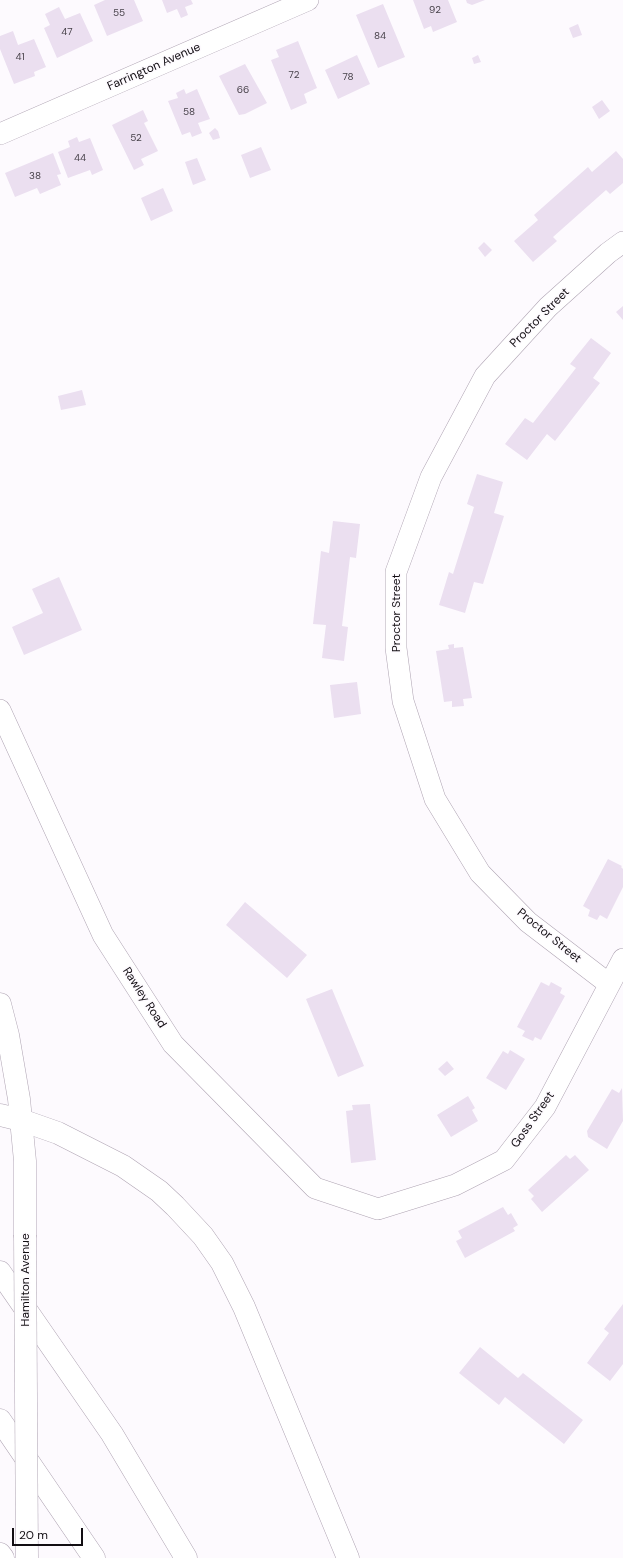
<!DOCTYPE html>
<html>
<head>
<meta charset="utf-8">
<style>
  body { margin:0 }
  #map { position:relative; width:623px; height:1558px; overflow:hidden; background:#fdfafe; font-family:"DM Sans",sans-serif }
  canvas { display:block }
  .scale { position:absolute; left:12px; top:1528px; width:71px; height:18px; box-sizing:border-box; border:2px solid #120e13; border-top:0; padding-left:5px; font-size:12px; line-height:14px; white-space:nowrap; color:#120e13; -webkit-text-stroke:3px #fdfafe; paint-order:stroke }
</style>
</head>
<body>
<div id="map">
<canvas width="623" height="1558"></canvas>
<div class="scale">20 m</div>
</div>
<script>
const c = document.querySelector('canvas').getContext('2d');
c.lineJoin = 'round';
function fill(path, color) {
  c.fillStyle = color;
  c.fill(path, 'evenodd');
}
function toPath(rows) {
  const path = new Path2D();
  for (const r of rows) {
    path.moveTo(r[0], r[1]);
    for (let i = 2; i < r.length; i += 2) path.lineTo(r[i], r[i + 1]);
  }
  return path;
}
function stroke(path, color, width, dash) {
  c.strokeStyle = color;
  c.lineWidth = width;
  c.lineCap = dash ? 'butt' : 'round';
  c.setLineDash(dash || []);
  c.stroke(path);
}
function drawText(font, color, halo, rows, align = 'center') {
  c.font = font + ' "DM Sans",sans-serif';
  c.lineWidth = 3;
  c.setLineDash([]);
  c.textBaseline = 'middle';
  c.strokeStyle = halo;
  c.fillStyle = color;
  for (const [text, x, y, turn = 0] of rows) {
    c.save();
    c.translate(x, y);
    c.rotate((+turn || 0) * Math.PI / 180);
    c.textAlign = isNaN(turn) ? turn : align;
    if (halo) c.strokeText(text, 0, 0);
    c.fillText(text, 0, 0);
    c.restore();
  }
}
const building = toPath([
  [105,0,134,0,143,21,107,36,94,5],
  [162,0,191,0,193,4,185,7,188,15,181,18,177,9,167,13],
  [413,0,448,0,457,22,433,32,431,26,424,29],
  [466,0,485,0,472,5,467,3],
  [383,4,405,57,378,68,356,15],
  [59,7,65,19,80,13,93,41,57,58,44,28,50,25,45,14],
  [578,24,582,35,573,38,569,28],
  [13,31,18,45,34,39,46,67,34,72,35,76,14,84,0,49,0,36],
  [298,41,317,88,304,94,307,103,291,110,271,60,279,57,276,50],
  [357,55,370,84,338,99,325,70],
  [478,55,481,62,474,64,472,58],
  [245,64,267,103,245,114,239,115,219,76],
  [184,89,186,94,197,89,210,119,198,123,202,133,192,137,190,132,182,135,168,101,178,98,176,93],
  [602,100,610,111,599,119,592,107],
  [143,110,148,121,144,123,158,151,141,159,144,165,134,170,112,125],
  [215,128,218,131,220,138,213,140,209,133],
  [77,137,79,142,90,138,103,170,92,175,90,170,68,178,58,152,70,147,68,141],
  [261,147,271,170,250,178,241,155],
  [616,151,623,159,623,183,610,194,606,190,553,237,557,241,533,262,514,241,538,220,534,215,588,167,592,172],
  [53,153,61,174,57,175,61,185,40,194,37,188,15,197,5,173],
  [197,158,206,180,193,185,185,162],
  [163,188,173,211,151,221,141,198],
  [484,242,492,250,485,257,478,248],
  [623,306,623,320,616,312],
  [591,338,611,353,593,378,600,383,555,441,547,434,527,460,505,444,525,418,533,423,576,368,570,364],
  [82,390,86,405,61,410,58,396],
  [477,474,503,482,494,513,504,516,483,584,474,582,465,613,439,605,449,572,453,574,474,507,467,504],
  [333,521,360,524,356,558,350,557,342,626,348,627,344,661,322,658,326,625,313,624,321,551,329,553],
  [59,577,82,630,24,655,12,627,43,613,32,589],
  [454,644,454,648,463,647,472,698,463,699,464,706,452,707,452,701,444,702,436,651,449,649,448,645],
  [357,682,361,714,334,718,330,685],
  [608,859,622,866,621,867,623,869,623,887,607,919,600,915,597,920,588,916,590,910,583,906],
  [245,902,307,955,287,978,226,925],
  [541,982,549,986,551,982,562,988,560,993,565,996,541,1040,535,1037,533,1041,522,1036,525,1031,517,1027],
  [332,989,364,1066,338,1077,306,999],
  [510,1050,525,1059,506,1090,486,1078,503,1051,508,1054],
  [447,1061,454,1069,445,1076,438,1069],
  [622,1088,623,1121,607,1149,588,1137,587,1131,612,1089,619,1093],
  [468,1096,475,1108,472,1110,478,1121,451,1137,437,1115],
  [370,1104,376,1160,351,1163,346,1111,353,1110,352,1105],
  [566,1155,570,1159,575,1155,589,1170,542,1212,531,1199,534,1196,528,1190],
  [503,1207,508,1215,511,1213,518,1225,513,1228,515,1231,465,1258,456,1241,462,1238,458,1231],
  [623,1304,623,1364,610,1381,587,1363,609,1333,604,1329],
  [480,1347,518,1378,523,1373,583,1420,564,1444,505,1397,499,1405,459,1373]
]);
const minor = toPath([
  [0,134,308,0],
  [0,710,103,935,173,1044,315,1188,378,1209,455,1185,504,1160,545,1107,623,959],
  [609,984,528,922,480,873,435,799,403,701,396,648,396,572,431,477,485,376,548,307,608,253,623,242]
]);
const primary = toPath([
  [0,1004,8,1035,19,1099,25,1161,25,1235]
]);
const motorway = toPath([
  [0,1115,21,1120,58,1133,123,1166,159,1191,175,1206,203,1236,222,1263,244,1307,348,1558],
  [0,1272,112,1434,186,1558],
  [0,1420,94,1558],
  [0,1554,3,1558]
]);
const primaryBridge = toPath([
  [25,1235,27,1558]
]);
const numberNames = [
  ["92",435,10],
  ["55",119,13],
  ["47",67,32],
  ["84",380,36],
  ["41",20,57],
  ["72",294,75],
  ["78",348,77],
  ["66",243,90],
  ["58",189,112],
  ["52",136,138],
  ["44",80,158],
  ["38",35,176]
];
const streetNames = [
  ["Farrington Avenue",154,67,-24],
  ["Proctor Street",540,318,-45],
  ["Proctor Street",397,613,-90],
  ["Proctor Street",549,936,39],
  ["Rawley Road",144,998,57],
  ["Goss Street",533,1120,-55],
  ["Hamilton Avenue",26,1280,-90]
];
fill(building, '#ebdff0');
stroke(minor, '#afa4b3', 22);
stroke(primary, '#afa4b3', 23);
stroke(motorway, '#afa4b3', 23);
stroke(minor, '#fff', 21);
stroke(primary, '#fff', 22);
stroke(motorway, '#fff', 22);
stroke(primaryBridge, '#afa4b3', 23, []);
stroke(primaryBridge, '#fff', 22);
drawText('10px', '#48424a', null, numberNames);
drawText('12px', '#120e13', '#fdfafe', streetNames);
</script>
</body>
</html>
